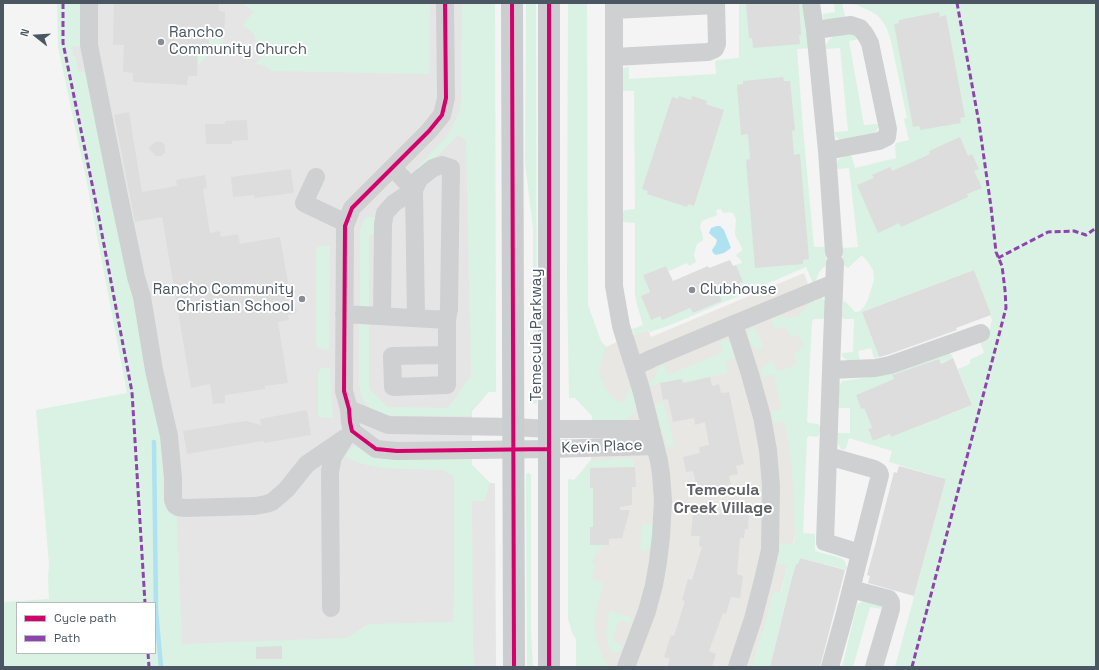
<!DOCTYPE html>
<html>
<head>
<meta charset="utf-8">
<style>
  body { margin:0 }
  #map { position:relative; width:1099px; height:670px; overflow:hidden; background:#f4f4f4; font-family:"Space Grotesk",sans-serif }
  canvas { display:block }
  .frame { position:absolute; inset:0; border:4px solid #4a5661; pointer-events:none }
  .legend { position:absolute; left:16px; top:602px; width:140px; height:52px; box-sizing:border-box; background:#fff; border:1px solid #b7bbc0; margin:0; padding:5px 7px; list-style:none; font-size:12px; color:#4a5661 }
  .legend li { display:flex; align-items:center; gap:8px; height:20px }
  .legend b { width:20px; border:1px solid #b7bbc0 }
  .north { position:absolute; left:16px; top:16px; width:40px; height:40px; -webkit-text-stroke:3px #fff; paint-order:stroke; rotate:287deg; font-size:11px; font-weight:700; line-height:16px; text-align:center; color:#4a5661 }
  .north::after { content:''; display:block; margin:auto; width:14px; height:18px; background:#4a5661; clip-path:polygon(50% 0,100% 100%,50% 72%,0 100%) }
</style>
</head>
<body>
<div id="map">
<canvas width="1099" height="670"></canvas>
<div class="frame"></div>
<ul class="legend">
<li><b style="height:5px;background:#d6006c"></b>Cycle path</li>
<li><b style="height:5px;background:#8e44ad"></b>Path</li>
</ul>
<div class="north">N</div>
</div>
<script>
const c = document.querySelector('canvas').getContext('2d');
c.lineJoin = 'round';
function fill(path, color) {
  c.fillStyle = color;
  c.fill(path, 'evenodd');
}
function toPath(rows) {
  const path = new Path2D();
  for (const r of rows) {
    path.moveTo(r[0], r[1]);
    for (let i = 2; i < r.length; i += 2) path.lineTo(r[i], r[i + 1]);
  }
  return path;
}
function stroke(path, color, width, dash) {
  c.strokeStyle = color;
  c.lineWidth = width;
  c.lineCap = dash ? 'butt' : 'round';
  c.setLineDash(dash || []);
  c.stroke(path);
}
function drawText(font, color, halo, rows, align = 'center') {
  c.font = font + ' "Space Grotesk",sans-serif';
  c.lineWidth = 4;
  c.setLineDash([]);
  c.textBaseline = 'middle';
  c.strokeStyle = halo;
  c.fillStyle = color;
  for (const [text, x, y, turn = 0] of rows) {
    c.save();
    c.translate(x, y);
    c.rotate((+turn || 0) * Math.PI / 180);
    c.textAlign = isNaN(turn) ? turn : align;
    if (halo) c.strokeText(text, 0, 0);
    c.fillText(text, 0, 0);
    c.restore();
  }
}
const commercial = toPath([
  [804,273,815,302,807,314,796,531,762,667,585,667,585,467,591,460,593,416,593,380,601,341,606,347,625,338,648,330,651,337]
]);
const education = toPath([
  [67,3,483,3,483,399,472,411,472,465,490,483,495,483,496,667,174,667,164,450,66,43]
]);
const green = toPath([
  [57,3,80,3,81,46,72,47,73,56,75,56,77,66,79,72,86,71,175,474,182,644,347,638,368,624,453,622,454,593,454,477,443,470,383,468,367,465,353,461,347,457,346,454,354,446,364,451,394,458,472,459,472,465,490,483,485,501,472,501,473,646,475,667,3,667,3,602,49,599,48,580,49,564,36,410,127,393,86,178,58,47],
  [17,603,155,603,155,653,17,653],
  [243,3,430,3,429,74,271,71,265,66,255,64,261,58,255,51,255,35,243,25,253,12],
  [462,3,495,3,496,392,489,392,472,410,471,416,406,417,384,415,371,410,366,404,361,396,359,382,359,322,369,323,369,389,388,407,448,408,471,375,466,140,458,135,417,177,413,175,412,173,448,135,459,113,461,102],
  [526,3,536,3,537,398,537,403,534,404,533,401,533,228,525,163],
  [568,3,587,3,588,305,601,341,606,347,603,355,599,372,605,388,611,396,619,402,623,403,630,388,634,389,637,406,636,410,634,414,624,422,592,422,592,416,575,398,569,398,567,279],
  [739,3,804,3,809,48,797,49,803,128,814,247,826,247,827,265,824,267,819,272,816,281,813,283,806,267,673,324,650,332,648,330,634,335,632,329,643,325,637,305,635,294,635,223,623,222,623,212,625,210,635,209,634,91,622,91,622,71,624,68,629,67,629,79,716,74,715,61,718,60,739,58],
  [721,209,723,213,729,212,733,213,736,219,735,235,742,248,742,251,738,253,736,256,740,259,742,263,736,265,742,287,720,296,722,301,693,313,690,308,660,316,651,319,641,296,650,292,643,275,666,266,669,271,687,263,689,266,696,262,694,255,695,251,697,244,703,240,703,237,700,227,701,223,702,221,717,215,716,210],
  [834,3,842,3,845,16,842,19,827,21,823,18,823,14,835,12],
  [845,3,1096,3,1096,667,895,667,946,479,889,462,892,451,849,438,846,448,843,450,841,449,838,444,837,433,850,433,850,408,838,408,839,387,842,381,870,377,896,372,949,353,951,354,953,358,896,383,888,382,856,395,861,408,864,408,872,428,868,430,873,441,890,434,891,436,911,423,914,428,934,420,938,413,940,418,972,405,958,369,970,364,970,361,971,359,982,354,984,352,981,344,981,342,986,341,987,339,992,320,974,270,862,312,879,357,874,358,871,348,858,351,860,361,848,361,842,356,842,353,853,352,854,319,843,319,842,317,843,302,845,301,855,312,857,312,860,311,864,307,868,299,874,280,873,270,868,262,862,255,848,268,844,265,843,262,842,248,858,247,849,168,838,169,837,167,837,162,839,159,849,155,852,157,855,168,896,158,895,145,896,143,909,140,904,119,907,118,891,41,887,29,883,22,877,15,868,10,857,5],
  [851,33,860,39,849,41,864,125,877,124,879,126,876,132,871,134,840,140,836,137,835,132,848,131,840,48,826,49,826,45,829,40,833,36],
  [209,38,224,39,197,66,198,46,208,46],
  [366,217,376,217,380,228,369,237,369,307,360,307,360,231,362,224],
  [321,246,330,246,329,350,319,348,317,347,316,343,316,251,318,247],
  [820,296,826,301,825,315,823,319,814,319,812,321,807,422,809,423,818,424,820,426,820,431,819,435,817,437,809,436,807,438,803,533,815,534,815,551,841,558,844,560,846,564,847,570,800,558,798,564,796,564,792,576,770,667,759,667,759,666,752,664,767,617,773,593,775,592,781,593,787,566,777,563,778,545,779,543,782,543,793,545,795,536,793,485,790,451,784,421,776,423,774,422,771,417,772,413,773,411,781,409,781,407,774,377,772,374,764,377,761,375,760,372,763,367,770,362,774,363,777,371,778,372,797,364,794,354,804,345,799,335,797,335,792,337,790,336,786,327,784,326,777,330,775,329,771,320,779,316,790,318,799,316,809,303,815,302],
  [754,328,755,329,763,345,762,348,759,350,753,347,749,340,748,334,750,329],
  [725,340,729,341,733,344,736,356,734,358,726,361,725,364,728,373,683,383,682,379,660,383,651,386,651,389,649,384,654,379,656,372,660,366,663,365,665,366,668,375,723,352,720,343,721,341],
  [321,368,330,368,333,418,318,417,318,375,319,371],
  [663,402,675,446,668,447,667,449,655,405],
  [634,459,634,467,590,468,590,487,593,488,593,527,590,545,604,545,596,554,592,563,596,565,592,577,593,579,601,581,603,585,595,616,595,630,596,641,607,666,606,667,576,667,576,639,573,635,568,619,568,479,574,480,591,460],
  [527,473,529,473,531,475,531,632,533,667,527,667,526,486,526,475],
  [642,524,654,524,651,545,648,550,644,551,642,551,640,547],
  [863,601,881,605,882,607,882,609,870,607,853,667,842,667,857,605],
  [611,611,631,618,631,622,629,623,622,621,619,621,612,640,621,645,622,647,620,652,614,652,611,651,608,645,606,634,607,624,608,616,610,612]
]);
const water = toPath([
  [717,226,720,226,724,230,731,248,724,253,716,255,713,253,712,250,716,244,717,240,709,233,711,228]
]);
const stream = toPath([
  [154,442,156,611,161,667]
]);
const building = toPath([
  [114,3,219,3,219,11,225,12,224,39,209,38,209,46,198,46,197,76,188,76,187,85,133,82,133,73,123,72,124,45,113,45],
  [746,3,799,3,801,35,799,35,800,44,753,48,752,38,749,38],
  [939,12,940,17,946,15,965,117,960,118,961,123,920,130,919,126,913,127,894,24,899,23,899,20],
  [783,77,784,81,790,81,795,130,792,131,794,155,800,154,809,259,803,260,803,264,755,268,746,160,750,159,748,134,741,135,737,85,743,84,743,81],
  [679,96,691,100,692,96,707,101,706,104,724,110,694,206,688,204,687,207,647,194,648,191,642,189,672,97,678,99],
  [129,112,142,192,177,186,176,180,205,175,207,188,203,189,210,233,220,231,221,237,238,234,240,244,280,237,291,299,294,299,297,313,288,315,289,320,278,322,288,383,265,386,265,389,225,395,225,403,213,404,210,384,191,388,162,217,135,222,114,115],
  [247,120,248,140,232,141,232,144,206,144,205,124,225,124,225,121],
  [960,137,968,156,972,154,979,169,974,171,982,188,967,194,968,197,901,227,899,223,878,233,857,185,874,178,872,175,890,167,892,171,908,164,930,154,929,151],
  [156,142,162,142,165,146,165,152,162,156,156,156,148,148],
  [291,169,294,193,254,198,254,195,233,197,231,177],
  [730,260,733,266,736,265,743,282,740,283,742,287,720,296,722,301,693,313,690,308,662,320,660,316,651,320,641,296,650,292,643,275,666,266,673,281,708,266,709,268],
  [974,270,991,315,956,328,957,330,887,355,879,357,862,312],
  [953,358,972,405,914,428,913,428,891,437,890,434,873,441,868,429,872,428,864,408,861,409,856,395,894,379,892,375,939,359,941,364],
  [710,377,712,386,719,384,721,393,729,392,744,464,736,466,738,474,729,476,731,484,698,491,693,471,686,472,683,457,700,453,699,447,709,445,705,422,695,425,694,418,673,422,668,399,663,400,660,383,682,379,683,383],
  [307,410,311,435,264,443,263,441,187,454,183,431,246,421,261,425,260,419],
  [899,466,946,479,914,596,868,583,870,576,867,575,876,542,894,472,897,473],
  [635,467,636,487,632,487,632,505,620,507,620,510,630,510,622,538,609,539,609,545,590,545,590,527,593,527,593,488,590,488,590,468],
  [730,512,749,513,748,529,745,529,744,538,740,538,737,574,743,576,740,598,731,597,726,614,723,613,709,651,716,654,712,667,667,667,670,659,664,657,671,635,674,636,685,601,682,600,688,579,692,580,702,547,699,546,700,536,691,536,693,513,730,515],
  [800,558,845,570,820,667,770,667,792,577,796,564,798,564],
  [282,646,282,659,256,659,256,647]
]);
const minor = toPath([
  [89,3,89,45,119,196,136,277,142,297,154,370,169,436,173,478,173,500,175,505,178,507,185,508,255,506,266,504,272,502,286,490,307,464,345,438],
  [445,3,446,98,442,115,429,131,352,208,345,226,344,391,349,409,350,422,352,431,376,449,397,451,549,449,654,446],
  [614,3,614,286,621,326,641,389,659,461,661,474,663,501,661,536,658,562,654,585,647,611,626,667],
  [811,3,815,30,827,151,834,252],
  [614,10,716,5],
  [815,30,851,25,860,28,865,34,870,43,888,129,887,137,879,141,827,151],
  [614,57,708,52,715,49,717,44,716,3],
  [316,177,304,203,346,223],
  [835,263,831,370,825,542,860,553],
  [344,314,447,320,447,385,393,387,392,356,447,355],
  [382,316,383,224,385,213,394,203,414,190,393,168],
  [416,318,414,190,419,179,433,168,442,165,451,168,449,309,447,320],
  [734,324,834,283],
  [634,367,653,358,734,324,750,374,762,417,768,450,771,486,770,550,763,580,753,619,737,667],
  [831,370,875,368,890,365,981,333],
  [349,409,388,425,513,427,549,429,651,429],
  [828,456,874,469,879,472,880,475,844,617,830,667],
  [851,589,889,599,891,602,891,609,874,667],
  [331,608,330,471,333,457,343,441]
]);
const major = toPath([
  [512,3,514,667],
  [549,667,549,3]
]);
const quiet = toPath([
  [63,3,63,43,97,208,132,392,145,603],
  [998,258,1048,232,1074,231,1086,235,1096,228],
  [148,653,149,667],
  [912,667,1006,308,1005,290,1002,266,996,252,991,207,979,123,957,3]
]);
const cycleway = toPath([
  [445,3,446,98,442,115,429,131,352,208,345,226,344,391,349,409,350,422,352,431,376,449,397,451,549,449],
  [512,3,514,667],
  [549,667,549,3]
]);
const markers = [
  [161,42,4,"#868d94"],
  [692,290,4,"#868d94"],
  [302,299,4,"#868d94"]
];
const poiNames = [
  ["Rancho",169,33],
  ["Community Church",169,50],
  ["Rancho Community",294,290,"right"],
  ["Christian School",294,307,"right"],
  ["Clubhouse",700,290]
];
const streetNames = [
  ["Temecula Parkway",537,335,-90],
  ["Kevin Place",602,447,-2]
];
const neighbourhoodNames = [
  ["Temecula",723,491],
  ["Creek Village",723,509]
];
fill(commercial, '#e8e7e3');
fill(education, '#e6e5e6');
fill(green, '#d9f2e3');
fill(water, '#aee2f0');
stroke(stream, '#aee2f0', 4.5);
fill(building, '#ddddde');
stroke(minor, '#ced0d2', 18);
stroke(major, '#caced1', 22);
stroke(quiet, '#8e44ad', 3, [6, 3]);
stroke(cycleway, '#d6006c', 4);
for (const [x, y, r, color] of markers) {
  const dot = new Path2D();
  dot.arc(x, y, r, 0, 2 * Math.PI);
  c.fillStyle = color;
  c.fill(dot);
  stroke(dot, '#fff', 1.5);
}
drawText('15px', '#4a5661', '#fff', poiNames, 'left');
drawText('15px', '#4a5661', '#fff', streetNames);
drawText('bold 16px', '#5f6368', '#fff', neighbourhoodNames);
</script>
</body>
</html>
